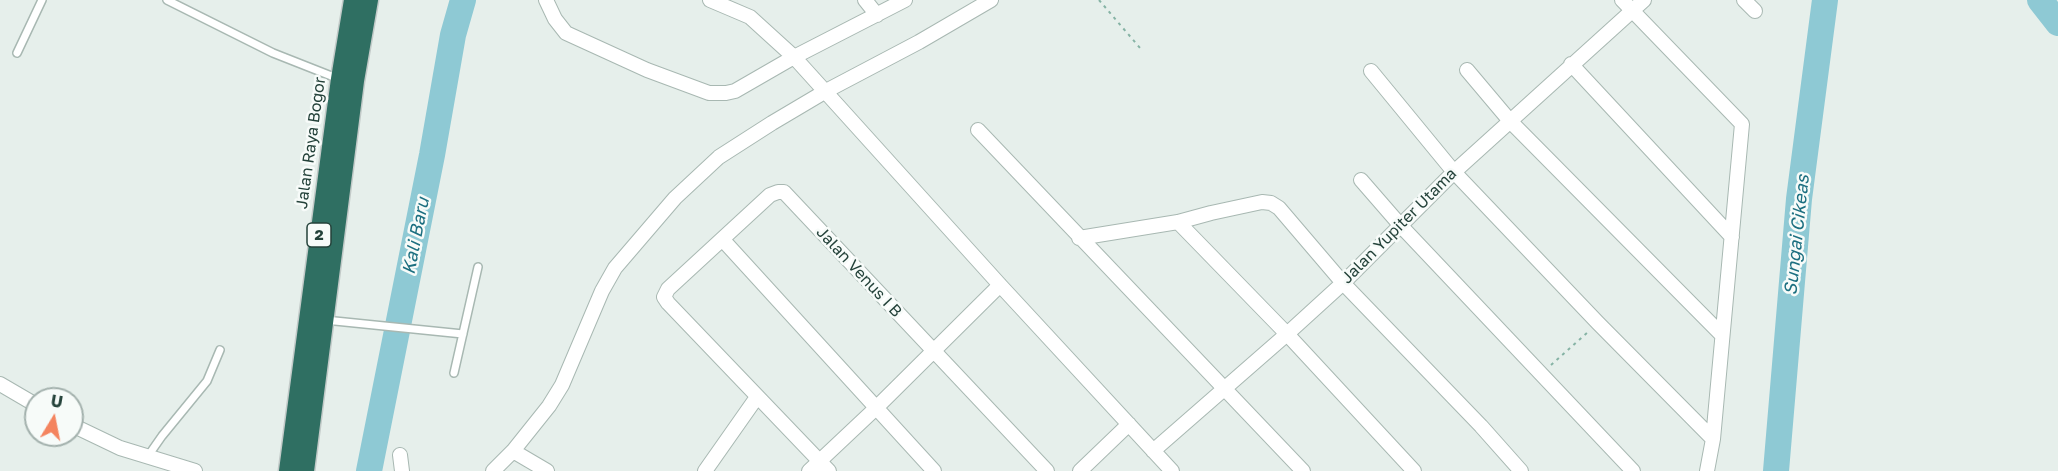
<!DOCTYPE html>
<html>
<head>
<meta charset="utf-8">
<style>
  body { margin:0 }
  #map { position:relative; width:2058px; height:471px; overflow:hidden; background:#e6efeb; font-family:"Golos Text",sans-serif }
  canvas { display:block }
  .north { position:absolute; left:24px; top:387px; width:60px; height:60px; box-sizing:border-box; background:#f7fbf9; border:2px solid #a3b1ad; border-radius:50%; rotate:10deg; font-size:16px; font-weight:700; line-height:24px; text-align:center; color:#24423a }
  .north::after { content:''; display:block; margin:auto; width:21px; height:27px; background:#f4845f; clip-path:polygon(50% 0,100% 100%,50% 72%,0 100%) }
</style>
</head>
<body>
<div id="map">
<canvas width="2058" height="471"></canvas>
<div class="north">U</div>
</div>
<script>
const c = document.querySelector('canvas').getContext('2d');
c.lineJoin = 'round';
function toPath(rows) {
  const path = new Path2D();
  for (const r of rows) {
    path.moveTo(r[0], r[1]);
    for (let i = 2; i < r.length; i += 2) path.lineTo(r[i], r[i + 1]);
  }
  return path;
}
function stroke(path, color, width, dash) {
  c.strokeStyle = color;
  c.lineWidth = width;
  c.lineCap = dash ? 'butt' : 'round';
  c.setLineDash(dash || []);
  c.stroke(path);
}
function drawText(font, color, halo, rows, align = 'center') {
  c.font = font + ' "Golos Text",sans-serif';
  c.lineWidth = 5;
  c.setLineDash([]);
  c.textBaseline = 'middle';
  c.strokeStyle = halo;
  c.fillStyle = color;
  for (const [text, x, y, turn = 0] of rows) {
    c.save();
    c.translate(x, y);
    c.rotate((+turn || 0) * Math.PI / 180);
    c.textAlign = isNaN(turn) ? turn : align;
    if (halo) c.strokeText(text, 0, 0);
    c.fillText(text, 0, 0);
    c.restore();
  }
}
const river = toPath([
  [2040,0,2058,23],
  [369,471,432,155,453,35,463,0],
  [1776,471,1799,199,1825,0]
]);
const path = toPath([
  [1099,0,1140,48],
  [1551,365,1587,333]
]);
const lane = toPath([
  [167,0,273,53,339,79],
  [17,53,42,0],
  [325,320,463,334],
  [454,373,478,267],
  [148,456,162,436,207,381,220,350]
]);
const street = toPath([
  [546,0,555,19,566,33,647,70,709,93,726,93,735,91,794,57,905,0],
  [710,0,750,17,794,57,1000,285,1172,471],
  [865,0,877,15],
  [1622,0,1742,124,1713,439,1707,471],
  [1744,0,1755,11],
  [1571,64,1732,237],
  [1467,70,1510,121,1722,335],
  [1371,71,1454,172,1598,323,1713,439],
  [978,130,1303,471],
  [1361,180,1401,226,1633,471],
  [1178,222,1287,334,1414,471],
  [1079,238,1178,222,1211,213,1262,202,1271,203,1279,208,1343,283,1481,426,1521,471],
  [723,240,934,471],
  [0,384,36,405],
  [72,425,120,448,195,471],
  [513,451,547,471],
  [1153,451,1287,334,1343,283,1454,172,1644,0],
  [400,455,402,471],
  [493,471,513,451,549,406,562,385,602,291,615,268,675,198,719,157,772,123,826,91,919,42,991,0],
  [705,471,757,397],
  [809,471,876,408,1000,285],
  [829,471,668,303,664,297,668,289,770,195,778,192,784,192,1047,471],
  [1080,471,1129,424]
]);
const highway = toPath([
  [288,471,340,79,353,0],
  [305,471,355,81,369,0]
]);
const shields = [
  [319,235,24]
];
const shieldNames = [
  ["2",319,235]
];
const streetNames = [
  ["Jalan Raya Bogor",311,143,-82],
  ["Jalan Yupiter Utama",1399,226,-45],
  ["Jalan Venus I B",859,272,47]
];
const waterNames = [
  ["Sungai Cikeas",1797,235,-84],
  ["Kali Baru",416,236,-79]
];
stroke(river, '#8ec9d4', 26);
stroke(lane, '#a8b8b2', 10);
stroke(street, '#a8b8b2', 16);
stroke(highway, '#c2cac8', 21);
stroke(path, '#86b3a5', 2, [3, 4.5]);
stroke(lane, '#fff', 7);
stroke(street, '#fff', 14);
stroke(highway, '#2f6f62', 18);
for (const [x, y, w] of shields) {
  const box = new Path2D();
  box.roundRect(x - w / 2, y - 12, w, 24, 4.5);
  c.fillStyle = '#f7fbf9';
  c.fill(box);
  stroke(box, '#24423a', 1.5);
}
drawText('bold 15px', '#24423a', null, shieldNames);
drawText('16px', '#24423a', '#f7fbf9', streetNames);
drawText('italic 18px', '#1c6f80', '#f7fbf9', waterNames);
</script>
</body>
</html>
